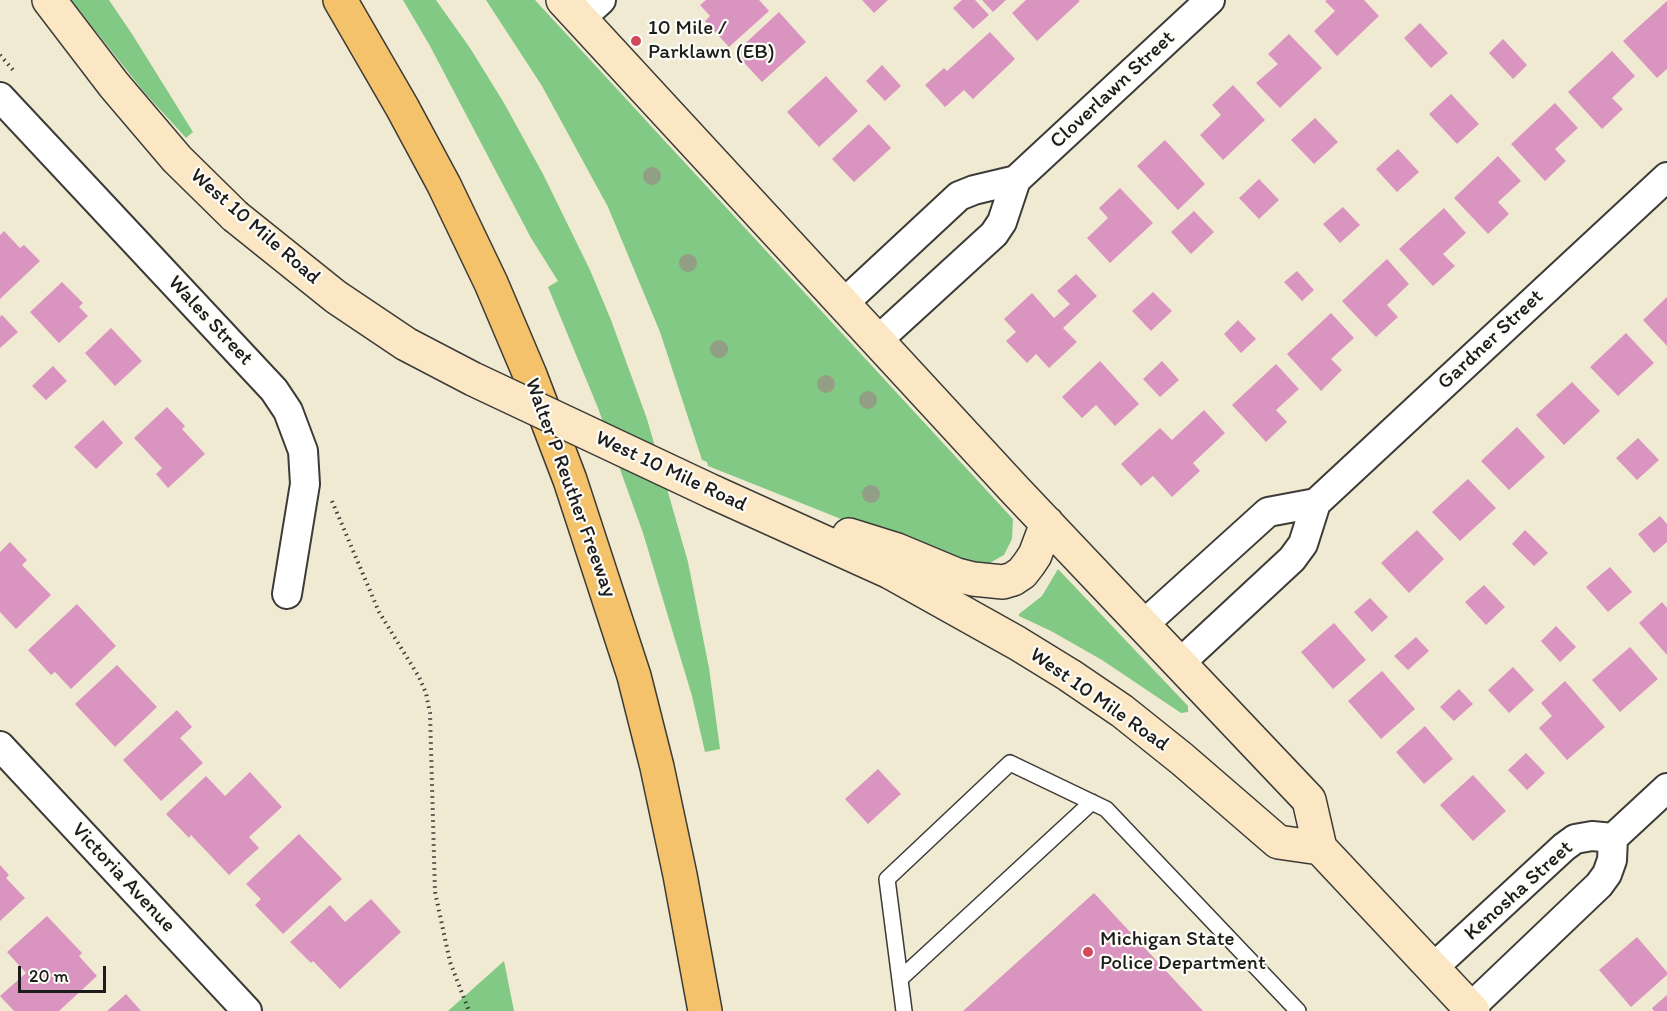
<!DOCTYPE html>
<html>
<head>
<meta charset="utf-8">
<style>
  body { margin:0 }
  #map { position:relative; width:1667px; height:1011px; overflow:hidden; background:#f1ead2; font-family:Itim,sans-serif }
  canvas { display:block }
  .scale { position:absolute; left:18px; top:966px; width:88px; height:27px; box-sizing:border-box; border:3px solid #1c1c1c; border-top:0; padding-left:8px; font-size:18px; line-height:21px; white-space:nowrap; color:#1c1c1c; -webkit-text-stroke:4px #fdfcf7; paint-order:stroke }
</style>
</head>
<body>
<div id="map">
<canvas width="1667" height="1011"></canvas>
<div class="scale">20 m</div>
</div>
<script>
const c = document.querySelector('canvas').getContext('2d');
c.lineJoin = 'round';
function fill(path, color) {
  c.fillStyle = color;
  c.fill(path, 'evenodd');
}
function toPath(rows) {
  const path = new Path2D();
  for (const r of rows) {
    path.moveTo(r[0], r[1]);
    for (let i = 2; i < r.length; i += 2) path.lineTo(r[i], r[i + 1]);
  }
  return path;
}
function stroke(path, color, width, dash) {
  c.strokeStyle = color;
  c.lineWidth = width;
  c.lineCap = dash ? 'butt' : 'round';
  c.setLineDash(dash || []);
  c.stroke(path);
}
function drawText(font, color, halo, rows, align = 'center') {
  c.font = font + ' Itim,sans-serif';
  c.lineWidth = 4.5;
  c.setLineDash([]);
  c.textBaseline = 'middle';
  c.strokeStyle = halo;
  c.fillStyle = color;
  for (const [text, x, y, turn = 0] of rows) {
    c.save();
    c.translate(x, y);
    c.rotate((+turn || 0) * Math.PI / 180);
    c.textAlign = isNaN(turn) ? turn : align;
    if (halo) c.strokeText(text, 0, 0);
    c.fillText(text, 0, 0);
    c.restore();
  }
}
const green = toPath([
  [71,0,109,0,132,34,193,132,186,138,144,92],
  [403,0,436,0,470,48,504,103,543,174,590,270,611,320,647,419,688,562,709,668,720,749,705,752,692,696,643,533,598,408,548,287,558,281,531,238,430,46],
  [486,0,535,0,1013,519,1012,539,1004,555,986,565,934,556,708,466,707,462,702,460,660,332,608,207,542,86],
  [1058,569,1188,706,1188,712,1181,713,1102,660,1051,631,1019,616,1019,614,1042,596],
  [504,961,514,1011,448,1011]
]);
const building = toPath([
  [706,0,759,0,769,11,729,47,705,21,710,16,700,5],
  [862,0,888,0,874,13],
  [962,0,975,0,989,15,973,29,953,8],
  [982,0,1006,0,993,12],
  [1026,0,1078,0,1080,1,1037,41,1012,13],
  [1327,0,1364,0,1379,16,1337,56,1314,31,1335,11,1325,1],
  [1667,1,1667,69,1657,78,1623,41],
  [779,12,806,42,762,82,735,53],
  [1420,23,1448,53,1431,68,1404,38],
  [990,32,1015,59,973,99,964,90,945,107,925,85,944,68,947,71],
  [1289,34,1322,68,1280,108,1256,83,1278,64,1268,54],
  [1503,39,1527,65,1513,79,1489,53],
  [1612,51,1635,76,1612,98,1623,109,1602,129,1568,92],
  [882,65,901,86,885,101,866,81],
  [826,76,858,111,819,147,787,112],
  [1233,85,1265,120,1223,160,1200,135,1221,115,1212,105],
  [1451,94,1479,124,1457,144,1429,114],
  [1555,103,1578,128,1555,149,1566,161,1545,181,1511,144],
  [1315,118,1338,142,1314,164,1291,140],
  [869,124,891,148,854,182,832,159],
  [1165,140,1205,184,1178,210,1137,166],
  [1398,149,1419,172,1397,192,1376,169],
  [1498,156,1521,181,1498,202,1509,214,1488,234,1454,198],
  [1259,179,1279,200,1259,219,1239,198],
  [1120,188,1153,223,1110,263,1087,238,1108,218,1099,208],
  [1343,207,1360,225,1340,243,1323,224],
  [1444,208,1466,233,1443,254,1455,266,1433,286,1399,249],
  [1194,211,1214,232,1191,254,1171,232],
  [4,231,20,248,24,245,40,261,0,299,0,235],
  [1387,259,1409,284,1387,305,1398,317,1376,337,1342,301],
  [1297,271,1314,290,1302,301,1284,282],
  [1076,274,1097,296,1063,328,1077,342,1049,368,1036,354,1027,363,1006,341,1016,332,1004,319,1032,293,1054,318,1070,304,1057,291],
  [62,282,83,303,79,307,88,316,59,343,30,312],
  [1153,292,1172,311,1151,331,1132,311],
  [1667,297,1667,346,1643,320],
  [1331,313,1354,338,1331,359,1342,370,1321,391,1287,354],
  [2,315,18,332,0,348,0,317],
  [1238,320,1256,339,1241,353,1224,334],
  [111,328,142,361,115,386,85,353],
  [1626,333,1654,363,1618,396,1590,367],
  [1100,361,1139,404,1115,426,1096,405,1082,418,1062,397],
  [1162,361,1179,380,1160,397,1143,379],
  [1276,364,1299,389,1276,410,1287,422,1266,442,1232,405],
  [53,366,67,381,46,400,32,386],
  [1572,382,1600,411,1564,445,1536,415],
  [167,407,185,426,182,429,205,454,168,488,156,474,162,468,134,438],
  [1204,410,1225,433,1193,463,1200,471,1172,497,1153,476,1141,486,1121,464,1160,428,1172,440],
  [103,420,123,443,96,469,74,447],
  [1517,427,1545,457,1509,490,1481,461],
  [1638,438,1659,460,1637,480,1616,458],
  [1468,479,1496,508,1460,541,1432,512],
  [1660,516,1667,524,1667,542,1654,553,1638,534],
  [1417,530,1444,559,1409,593,1381,563],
  [1525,530,1548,553,1534,566,1512,544],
  [10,542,27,560,22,565,51,595,16,629,0,612,0,552],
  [1610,567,1632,592,1608,612,1586,587],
  [1484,585,1505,607,1486,625,1465,602],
  [1370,598,1388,617,1372,632,1354,612],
  [1662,602,1667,608,1667,655,1639,623],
  [77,604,116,646,71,689,55,672,51,675,28,650],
  [1334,623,1366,660,1333,689,1301,652],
  [1556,626,1576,647,1560,662,1541,641],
  [1416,637,1429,651,1408,670,1394,656],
  [1630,647,1658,679,1620,712,1592,680],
  [117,665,157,707,115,747,75,704],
  [1513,667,1534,690,1509,713,1488,690],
  [1382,671,1415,709,1381,739,1348,701],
  [1565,681,1605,727,1567,760,1539,728,1552,716,1541,703],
  [1459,689,1473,704,1454,721,1440,707],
  [177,710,192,727,180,738,203,763,161,801,123,760],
  [1425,726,1453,759,1424,784,1396,752],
  [1526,753,1545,773,1527,790,1508,770],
  [878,769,901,794,868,824,845,799],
  [250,772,282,807,249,837,259,848,229,875,191,835,189,838,166,814,206,776,225,796],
  [1473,775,1506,811,1473,841,1440,805],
  [299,834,342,879,283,934,255,905,261,899,246,884],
  [0,865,9,875,6,878,25,898,0,921],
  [1094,893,1203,1011,963,1011],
  [371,899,401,932,340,989,313,961,311,963,290,942,330,905,345,922],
  [47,916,82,953,79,956,97,976,59,1011,14,1011,0,996,26,973,7,952],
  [1637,937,1667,972,1667,975,1631,1007,1599,970],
  [126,994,141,1011,107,1011],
  [1667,995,1667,1011,1654,1011,1652,1008]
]);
const path = toPath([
  [0,55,13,70],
  [332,501,379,612,419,677,426,693,430,713,435,892,450,962,469,1011]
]);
const lane = toPath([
  [900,979,1092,802],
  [904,1011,887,879,1010,763,1106,809,1298,1011]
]);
const street = toPath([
  [581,18,601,0],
  [0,97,274,390,288,411,303,451,305,484,287,594],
  [844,303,959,196,974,190,1016,180],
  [877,341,994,234,1002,222,1016,180,1210,0],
  [1142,626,1268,512,1316,503],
  [1179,664,1292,559,1303,544,1316,503,1667,177],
  [0,746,247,1011],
  [1433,968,1564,847,1575,839,1592,836,1613,838],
  [1470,1008,1599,885,1607,874,1612,860,1613,838,1667,788]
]);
const secondary = toPath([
  [49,0,114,85,177,159,235,216],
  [563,0,1016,491,1309,800,1320,848,1473,1011],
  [713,492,890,572,1017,643,1069,675,1122,711,1182,759,1278,842,1320,848],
  [849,535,897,550,957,575,973,579,1003,582,1013,579,1022,573,1029,564,1035,555,1047,523]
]);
const highway = toPath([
  [340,0,402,107,444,185,491,283,530,375,570,480,634,676,657,767,680,875,705,1011]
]);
const secondaryBridge = toPath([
  [235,216,336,297,406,344,473,379,713,492]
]);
const trees = [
  [652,176],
  [688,263],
  [719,349],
  [826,384],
  [868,400],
  [871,494]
];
const markers = [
  [636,41,6,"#d1495b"],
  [1088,952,6,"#d1495b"]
];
const poiNames = [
  ["10 Mile /",648,29],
  ["Parklawn (EB)",648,53],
  ["Michigan State",1100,940],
  ["Police Department",1100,964]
];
const streetNames = [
  ["Cloverlawn Street",1113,90,-43],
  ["West 10 Mile Road",255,227,41],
  ["Wales Street",210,321,47],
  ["Gardner Street",1491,340,-43],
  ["West 10 Mile Road",671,472,25],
  ["Walter P Reuther Freeway",570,488,70],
  ["West 10 Mile Road",1099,700,35],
  ["Victoria Avenue",123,878,47],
  ["Kenosha Street",1519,891,-42]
];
fill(green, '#82c985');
fill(building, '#da94c0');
stroke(lane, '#3c3b37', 18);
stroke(street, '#3c3b37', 32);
stroke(secondary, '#3c3b37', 36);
stroke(highway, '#3c3b37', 36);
stroke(path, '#3c3b37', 4, [1.5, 4.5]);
stroke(lane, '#fff', 15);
stroke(street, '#fff', 28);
stroke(secondary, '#fbe7c3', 33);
stroke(highway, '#f4c26a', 33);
stroke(secondaryBridge, '#3c3b37', 36, []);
stroke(secondaryBridge, '#fbe7c3', 33);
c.fillStyle = '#929f85';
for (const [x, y] of trees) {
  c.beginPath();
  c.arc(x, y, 9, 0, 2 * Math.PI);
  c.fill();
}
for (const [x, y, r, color] of markers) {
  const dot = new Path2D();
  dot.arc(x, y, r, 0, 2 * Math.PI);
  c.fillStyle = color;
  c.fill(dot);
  stroke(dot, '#fdfcf7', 2);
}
drawText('21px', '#1c1c1c', '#fdfcf7', poiNames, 'left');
drawText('21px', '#1c1c1c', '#fdfcf7', streetNames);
</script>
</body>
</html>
